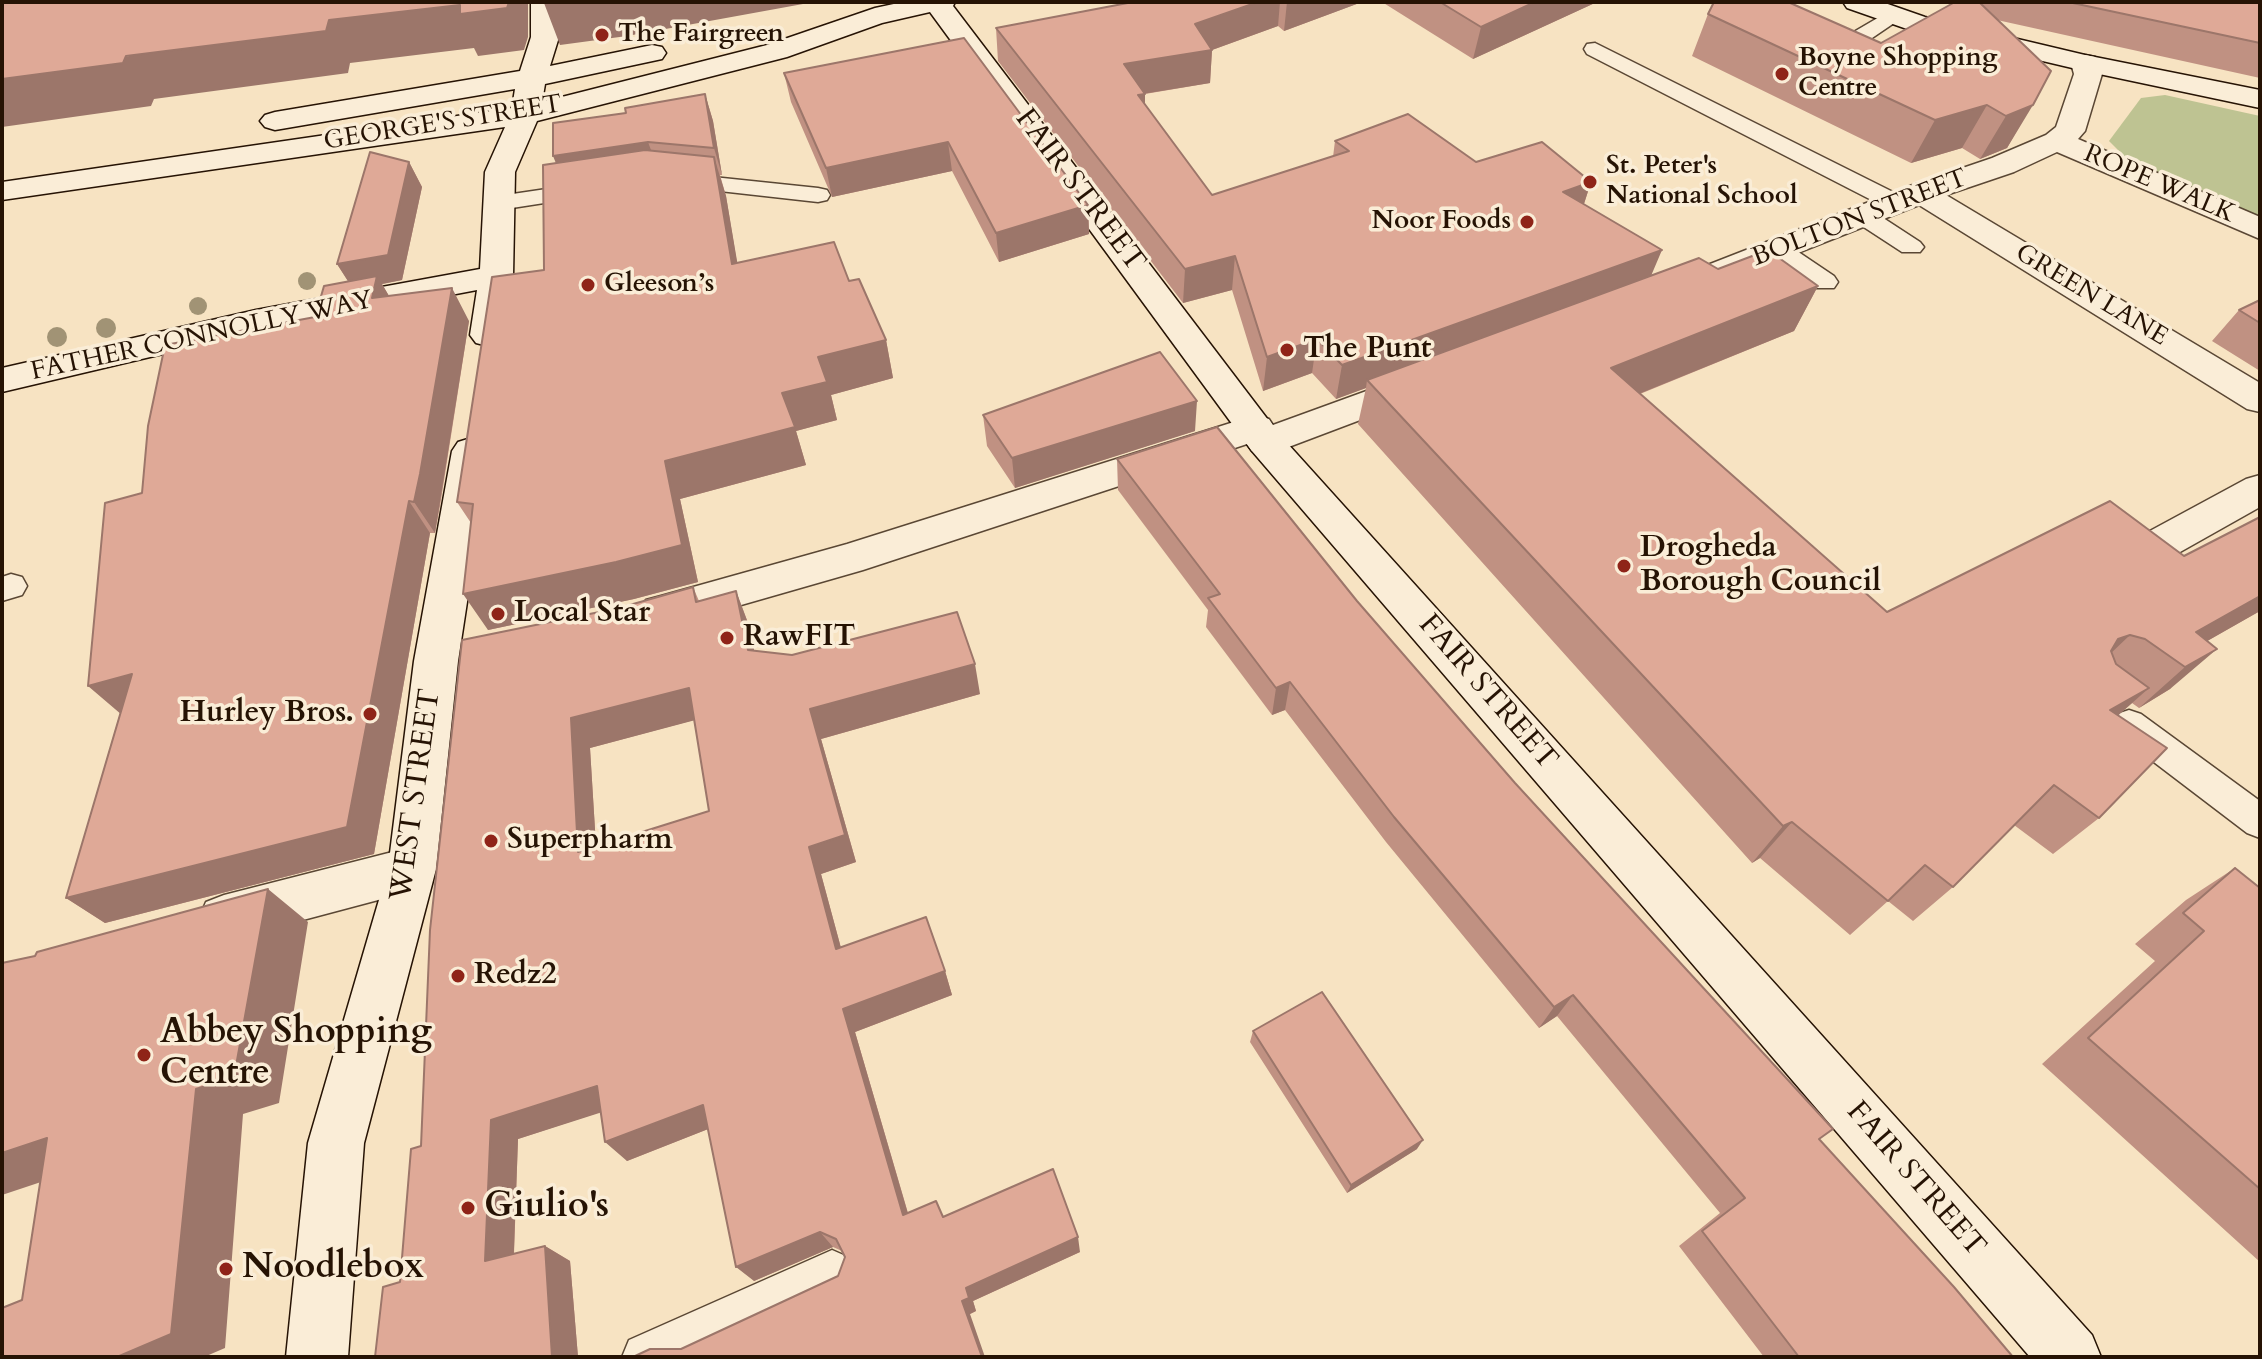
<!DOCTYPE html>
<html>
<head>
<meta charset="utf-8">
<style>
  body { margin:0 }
  #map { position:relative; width:2262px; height:1359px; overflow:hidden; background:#f7e3c2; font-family:Cardo,serif }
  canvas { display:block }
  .frame { position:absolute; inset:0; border:4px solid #261304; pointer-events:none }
</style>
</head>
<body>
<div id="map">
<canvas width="2262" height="1359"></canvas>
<div class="frame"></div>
</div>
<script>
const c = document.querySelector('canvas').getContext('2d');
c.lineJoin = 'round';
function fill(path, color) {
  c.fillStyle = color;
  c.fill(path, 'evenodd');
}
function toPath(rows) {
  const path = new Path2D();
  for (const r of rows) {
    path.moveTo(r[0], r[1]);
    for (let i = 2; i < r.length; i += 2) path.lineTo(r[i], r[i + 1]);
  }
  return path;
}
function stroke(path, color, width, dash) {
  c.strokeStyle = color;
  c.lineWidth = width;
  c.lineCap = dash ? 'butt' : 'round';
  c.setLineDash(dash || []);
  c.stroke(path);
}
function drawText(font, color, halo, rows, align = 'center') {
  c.font = font + ' Cardo,serif';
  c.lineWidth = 7;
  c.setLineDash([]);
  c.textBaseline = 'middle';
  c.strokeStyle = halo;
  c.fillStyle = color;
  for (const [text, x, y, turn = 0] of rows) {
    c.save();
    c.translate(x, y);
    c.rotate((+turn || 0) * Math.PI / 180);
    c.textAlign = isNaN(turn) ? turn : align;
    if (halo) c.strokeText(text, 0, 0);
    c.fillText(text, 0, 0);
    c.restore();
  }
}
const green = toPath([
  [2165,95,2260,116,2260,219,2128,160,2109,141,2141,98]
]);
const lane = toPath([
  [1893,9,1903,15,1900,19,1850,53,1834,53,1812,40,1823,34,1840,40,1893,9],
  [1595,43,1907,199,1910,204,1907,209,1889,209,1587,54,1584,49,1587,44,1595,43],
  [675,173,818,188,827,190,830,195,827,200,818,202,666,185,663,180,666,175,675,173],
  [587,183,596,185,599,190,596,195,499,210,490,208,487,203,490,198,499,196,587,183],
  [1865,210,1874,212,1920,242,1924,247,1920,252,1902,252,1856,222,1853,217,1856,212,1865,210],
  [1779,242,1788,245,1834,276,1838,282,1834,288,1816,288,1770,255,1766,250,1770,245,1779,242],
  [11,574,22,577,27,586,22,595,2,601,2,577,11,574],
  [2129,710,2141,714,2260,801,2260,838,2247,833,2117,734,2112,724,2117,714,2129,710],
  [832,1250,848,1257,855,1273,848,1289,700,1357,622,1357,629,1340,832,1250]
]);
const street = toPath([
  [2085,55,2095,57,2102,74,2085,131,2078,139,2260,217,2260,239,2057,152,2014,172,1946,195,2260,383,2260,412,2247,409,1919,205,1729,280,1717,283,1705,280,1700,273,1705,266,1910,186,1992,158,2046,135,2056,127,2074,74,2071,63,2075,57,2085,55],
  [1416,373,1429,376,1434,385,1429,394,1278,451,1265,455,1252,451,1247,444,863,570,661,628,646,624,640,612,646,600,661,596,847,544,1256,415,1269,419,1273,425,1416,373],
  [2260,475,2260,507,2141,574,2126,578,2111,574,2105,563,2111,552,2246,479,2260,475],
  [412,847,429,853,436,869,429,885,412,891,224,941,206,934,199,918,206,902,224,895,412,847]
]);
const secondary = toPath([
  [531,2,557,2,559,37,550,66,652,45,662,47,666,53,662,59,545,84,542,102,767,45,875,8,903,2,955,2,953,6,1278,433,2092,1335,2101,1357,2030,1357,1252,451,930,12,882,23,787,57,537,121,515,172,513,276,506,335,500,343,488,346,476,343,470,335,477,290,256,332,2,392,2,368,256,310,480,269,485,172,505,127,2,200,2,182,512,108,515,89,275,130,265,127,260,121,265,115,275,112,520,71,531,37,531,2],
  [1843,2,1882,2,1925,17,2085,55,2260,90,2260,108,2085,71,1907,29,1847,8,1843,2],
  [471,438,484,442,490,451,458,661,436,869,364,1143,348,1357,286,1357,308,1143,388,869,414,661,452,451,458,442,471,438]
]);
const trees = [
  [307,281,9],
  [198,306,9],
  [106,328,10],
  [57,337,10]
];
const wall = toPath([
  [1133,2,1362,2,1284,31,1278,26,1212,50,1210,83,1145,94,1145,105,1212,195,1333,157,1335,141,1476,162,1591,182,1584,204,1652,275,1718,269,1818,286,1794,331,1640,394,1887,612,2184,556,2260,517,2260,611,2207,641,2170,689,2139,708,2132,703,2118,715,2099,818,2053,854,2014,825,1953,887,1913,921,1888,901,1850,935,1760,858,1752,863,1358,424,1366,388,1336,399,1312,373,1263,391,1232,290,1183,303,998,61,996,28],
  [1382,2,1597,2,1473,59],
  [1955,2,2260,2,2260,78,1997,20,2051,71,2007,148,1980,159,1962,148,1911,163,1692,56,1708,14,1881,43],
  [964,38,1088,205,1089,234,999,262,952,171,832,197,791,102,784,73],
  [705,94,713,121,722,175,720,175,726,196,737,263,849,281,886,340,893,378,831,395,837,420,796,431,806,465,680,499,698,582,634,599,488,630,471,523,457,502,544,270,556,163,626,113],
  [409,162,422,187,402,280,382,284,389,296,469,321,440,506,435,533,430,533,374,854,105,923,66,898,120,713,142,493,315,317,348,281,337,264],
  [2260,299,2260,371,2212,341,2239,310],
  [983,415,1195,431,1015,488,987,446],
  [1117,459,1357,601,1819,1139,2013,1357,1764,1357,1679,1246,1720,1213,1557,1016,1539,1028,1386,842,1285,710,1272,715,1206,627,1208,610,1118,490],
  [693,587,699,601,736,591,748,623,754,651,980,694,821,739,856,862,821,874,841,948,945,971,952,995,855,1032,908,1213,944,1216,1080,1252,973,1301,976,1311,970,1314,681,1349,838,1276,845,1257,842,1251,833,1247,754,1281,708,1129,627,1161,600,1112,518,1139,514,1254,545,1246,570,1261,578,1357,375,1357,400,1282,421,1146,619,608],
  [694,720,709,811,596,846,590,748],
  [2235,868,2260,888,2260,1262,2042,1064,2155,961,2135,944,2186,900],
  [1253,1031,1417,1149,1347,1193,1250,1042]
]);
const shadedWall = toPath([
  [509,2,528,2,528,37,524,50,478,56,474,48,350,63,348,73,154,99,151,106,2,127,2,79,329,20,460,5],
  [552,2,814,2,627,36,560,45,544,3],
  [1258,2,1280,2,1278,26,1212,50,1210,83,1124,97,1124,64,1195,24],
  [1287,2,1362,2,1284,31],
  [1535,2,1597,2,1473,59,1481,27],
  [705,94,713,121,722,175,714,148],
  [1145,94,1145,127,1138,95],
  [1987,105,1962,148,1911,163,1935,120],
  [2033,105,2007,148,1980,159,2006,116],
  [648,142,658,169,564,183,553,156],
  [948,142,952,171,832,197,826,168],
  [714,157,726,196,744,302,732,264],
  [409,162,422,187,402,280,382,284,396,308,353,289,337,264],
  [1591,182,1580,216,1563,192],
  [1088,205,1089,234,999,262,996,233],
  [1662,250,1648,283,1367,380,1366,388,1336,399,1342,365],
  [1235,256,1232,290,1183,303,1185,269],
  [1818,286,1794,331,1594,412,1611,368],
  [452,288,469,321,435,533,414,502],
  [1317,339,1312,373,1263,391,1267,357],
  [886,340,893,378,831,395,837,420,796,431,806,465,680,499,698,582,634,599,488,630,463,594,665,461,782,393,818,357],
  [1197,401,1195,431,1015,488,1012,458],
  [409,501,430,533,374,854,105,923,66,898],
  [736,591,748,623,761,681,748,650],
  [2260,596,2260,611,2174,660,2196,632],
  [2130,635,2087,676,2118,639],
  [2217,649,2170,689,2139,708,2185,667],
  [975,664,980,694,821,739,856,862,821,874,848,974,836,949,809,847,810,709],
  [132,674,122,715,88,686],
  [1290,682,1285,710,1272,715,1276,688],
  [689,688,703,718,590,748,598,878,578,852,571,718],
  [2149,688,2104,728,2110,710],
  [1792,822,1760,858,1752,863,1783,826],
  [268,889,308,922,279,1103,243,1114,225,1348,204,1357,117,1357,196,1089],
  [945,971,952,995,855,1032,913,1231,903,1215,843,1009],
  [1573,995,1557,1016,1539,1028,1554,1007],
  [597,1086,618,1107,518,1139,513,1276,485,1261,491,1120],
  [703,1105,721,1124,627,1161,605,1142],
  [47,1138,104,1161,2,1195,2,1153],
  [1423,1140,1417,1149,1347,1193,1351,1185],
  [820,1232,833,1247,754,1281,736,1267],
  [1078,1237,1080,1252,973,1301,976,1311,970,1314,985,1357,982,1357,962,1301,966,1288],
  [545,1246,570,1261,578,1357,552,1357]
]);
const building = toPath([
  [2,2,509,2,507,8,460,14,460,5,329,20,326,31,126,56,123,63,2,79,2,2],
  [1133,2,1258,2,1195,24,1212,50,1124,64,1145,94,1138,95,1212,195,1349,151,1335,141,1408,114,1476,162,1542,142,1591,182,1563,192,1662,250,1342,365,1317,339,1267,357,1235,256,1185,269,996,28,1133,2],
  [1440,2,1535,2,1481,27,1440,2],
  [1714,2,1788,2,1881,43,1955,2,1979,2,2051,71,2033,105,2006,116,1987,105,1935,120,1708,14,1714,2],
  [2068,2,2260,2,2260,43,2068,2],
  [964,38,1088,205,996,233,948,142,826,168,784,73,964,38],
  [705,94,714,148,648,142,553,156,553,123,626,113,625,108,705,94],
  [645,150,714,157,732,264,834,242,849,281,859,279,886,340,818,357,827,382,782,393,795,427,665,461,682,545,616,562,463,594,473,504,457,502,492,277,544,270,543,165,645,150],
  [370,152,409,162,388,255,337,264,370,152],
  [1768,250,1818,286,1611,368,1887,612,2110,501,2184,556,2260,517,2260,596,2196,632,2217,649,2185,667,2145,639,2130,635,2118,639,2111,651,2116,664,2149,688,2110,710,2167,748,2099,818,2054,785,1953,887,1925,865,1888,901,1792,822,1783,826,1367,380,1699,258,1718,269,1768,250],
  [377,276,372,298,452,288,420,474,414,502,409,501,347,827,66,898,132,674,88,686,105,503,142,493,148,426,165,345,315,317,324,286,377,276],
  [2260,300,2260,323,2239,310,2260,300],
  [1160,352,1197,401,1012,458,983,415,1160,352],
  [1217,427,1357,601,1515,783,1833,1129,1819,1139,1954,1287,2013,1357,1799,1357,1702,1231,1745,1198,1573,995,1554,1007,1394,817,1290,682,1276,688,1208,598,1220,594,1117,459,1217,427],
  [693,587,696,602,736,591,748,650,792,655,957,612,975,664,810,709,845,835,809,847,836,949,926,917,945,971,843,1009,903,1215,936,1201,943,1217,1053,1169,1078,1237,966,1288,969,1298,962,1301,982,1357,633,1357,650,1349,681,1349,838,1276,845,1257,836,1239,820,1232,736,1267,703,1105,605,1142,597,1086,491,1120,485,1261,545,1246,552,1357,375,1357,383,1287,400,1282,411,1149,421,1146,430,930,462,640,619,608,693,587],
  [689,688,709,811,578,852,571,718,689,688],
  [2235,868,2260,888,2260,1189,2088,1038,2204,931,2183,913,2235,868],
  [268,889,234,1077,196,1089,171,1334,117,1357,2,1357,2,1308,22,1300,47,1138,2,1153,2,963,35,956,37,952,268,889],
  [1322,992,1423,1140,1351,1185,1253,1031,1322,992]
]);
const markers = [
  [602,35,8,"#8f2418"],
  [1782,74,8,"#8f2418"],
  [1590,182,8,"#8f2418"],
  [1527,222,8,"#8f2418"],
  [588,285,8,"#8f2418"],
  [1287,350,8,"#8f2418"],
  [1624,566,8,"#8f2418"],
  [498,614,8,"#8f2418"],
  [727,638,8,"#8f2418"],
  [370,714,8,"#8f2418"],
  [491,841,8,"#8f2418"],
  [458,976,8,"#8f2418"],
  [144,1055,8,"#8f2418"],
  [468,1208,8,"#8f2418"],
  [226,1269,8,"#8f2418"]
];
const farPoinames = [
  ["The Fairgreen",618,35],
  ["Boyne Shopping",1798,59],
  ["Centre",1798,89],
  ["St. Peter's",1606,167],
  ["National School",1606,197],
  ["Noor Foods",1511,222,"right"],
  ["Gleeson’s",604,285]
];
const farStreetnames = [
  ["GEORGE'S STREET",443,124,-9],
  ["ROPE WALK",2159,185,23],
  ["BOLTON STREET",1860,219,-21],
  ["GREEN LANE",2091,296,31],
  ["FATHER CONNOLLY WAY",202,337,-12]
];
const streetNames = [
  ["FAIR STREET",1079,191,53],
  ["FAIR STREET",1487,693,49],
  ["WEST STREET",417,795,-82],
  ["FAIR STREET",1915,1180,49]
];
const poiNames = [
  ["The Punt",1303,350],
  ["Drogheda",1640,549],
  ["Borough Council",1640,583],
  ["Local Star",514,614],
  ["RawFIT",743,638],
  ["Hurley Bros.",354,714,"right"],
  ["Superpharm",507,841],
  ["Redz2",474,976]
];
const nearPoinames = [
  ["Abbey Shopping",160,1034],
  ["Centre",160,1075],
  ["Giulio's",484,1208],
  ["Noodlebox",242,1269]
];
fill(green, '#bec392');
stroke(lane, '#5a4734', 3);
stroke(street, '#5a4734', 3);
stroke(secondary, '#261304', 3);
fill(lane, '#faedd7');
fill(street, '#faedd7');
fill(secondary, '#faedd7');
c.fillStyle = '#a19375';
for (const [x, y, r] of trees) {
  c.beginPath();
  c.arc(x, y, r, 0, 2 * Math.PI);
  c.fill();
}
fill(wall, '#c09182');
fill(shadedWall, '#9c766a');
fill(building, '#dfa997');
stroke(building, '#9c766a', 2);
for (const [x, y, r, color] of markers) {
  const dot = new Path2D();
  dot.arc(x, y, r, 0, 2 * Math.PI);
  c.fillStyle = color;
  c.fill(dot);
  stroke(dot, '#faedd7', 3);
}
drawText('bold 26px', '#261304', '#faedd7', farPoinames, 'left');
drawText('26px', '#261304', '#faedd7', farStreetnames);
drawText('30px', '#261304', '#faedd7', streetNames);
drawText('bold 30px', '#261304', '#faedd7', poiNames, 'left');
drawText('bold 36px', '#261304', '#faedd7', nearPoinames, 'left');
</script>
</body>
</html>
